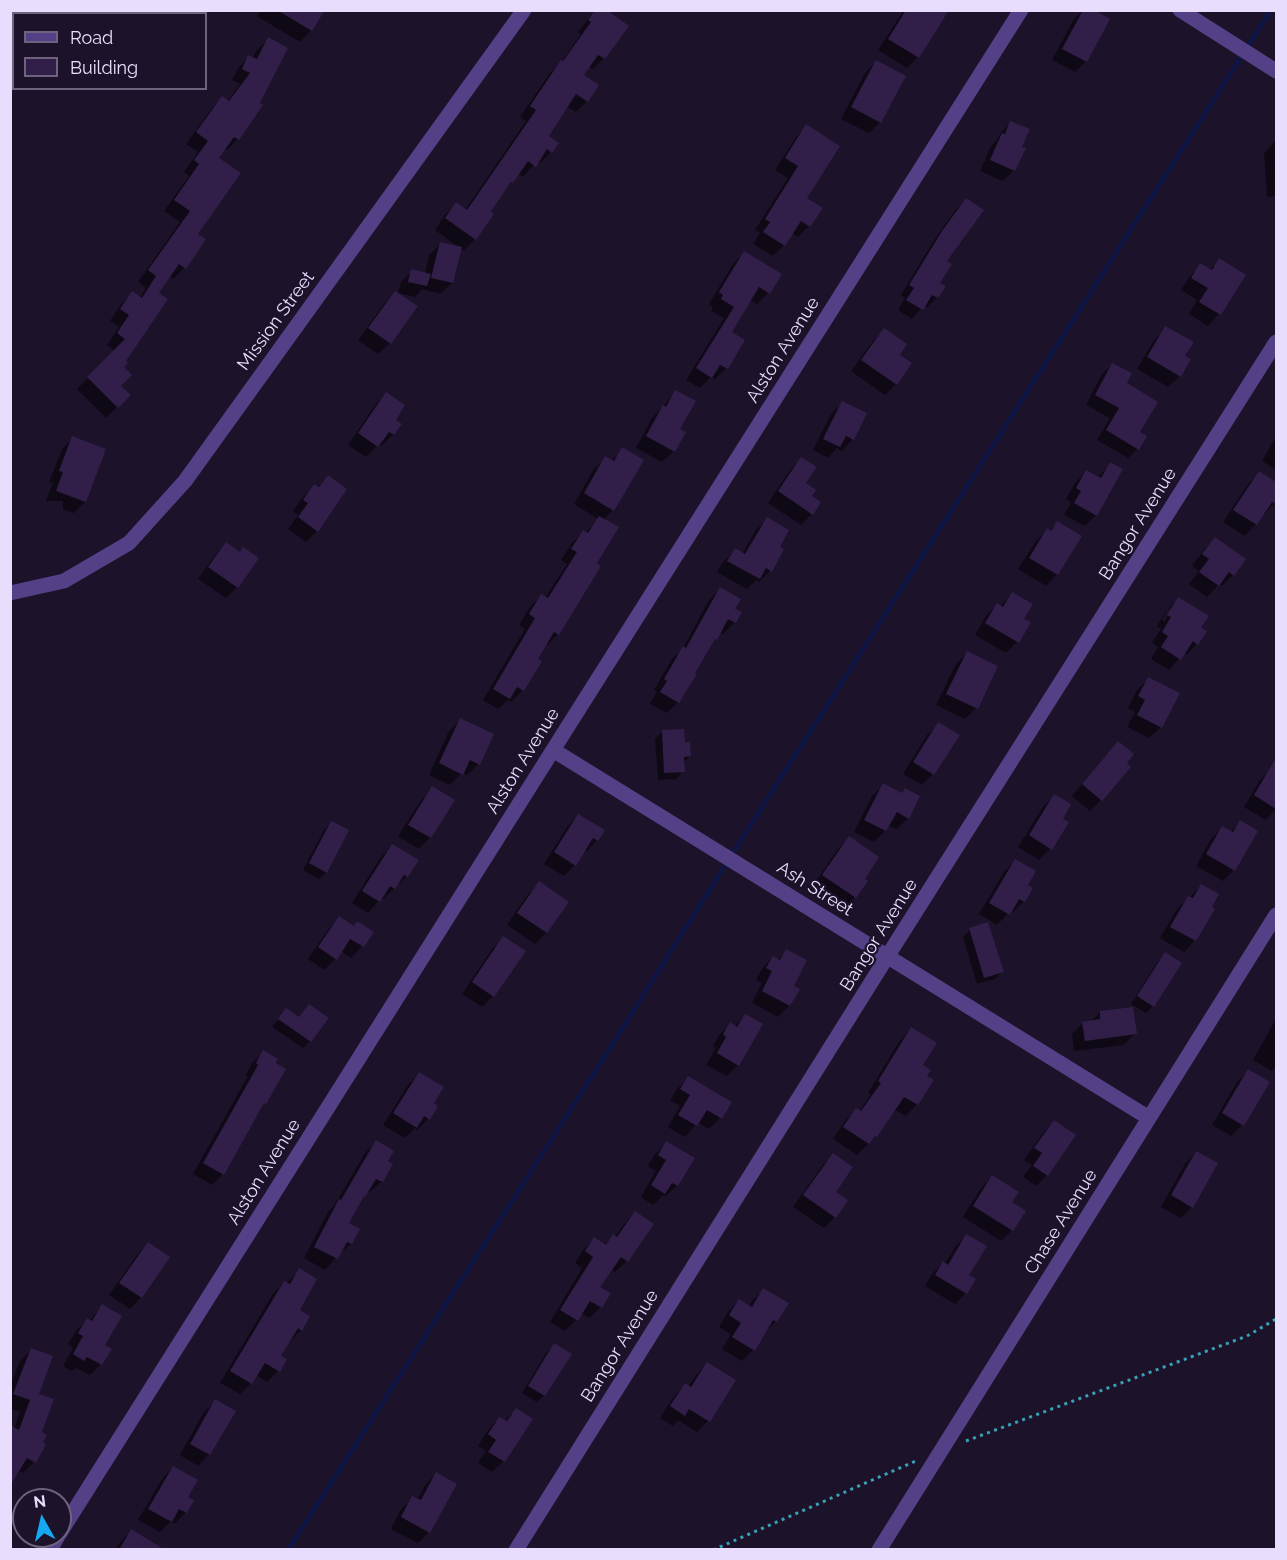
<!DOCTYPE html>
<html>
<head>
<meta charset="utf-8">
<style>
  body { margin:0 }
  #map { position:relative; width:1287px; height:1560px; overflow:hidden; background:#1c1229; font-family:Raleway,sans-serif }
  canvas { display:block }
  .frame { position:absolute; inset:0; border:12px solid #e8ddfd; pointer-events:none }
  .legend { position:absolute; left:12px; top:12px; width:195px; height:78px; box-sizing:border-box; background:#1c1229; border:2px solid #6e637e; margin:0; padding:8px 10px; list-style:none; font-size:18px; color:#e8ddfd }
  .legend li { display:flex; align-items:center; gap:12px; height:30px }
  .legend b { width:30px; border:2px solid #6e637e }
  .north { position:absolute; left:12px; top:1488px; width:60px; height:60px; box-sizing:border-box; background:#1c1229; border:2px solid #6e637e; border-radius:50%; rotate:352deg; font-size:16px; font-weight:700; line-height:24px; text-align:center; color:#e8ddfd }
  .north::after { content:''; display:block; margin:auto; width:21px; height:27px; background:#14a9f1; clip-path:polygon(50% 0,100% 100%,50% 72%,0 100%) }
</style>
</head>
<body>
<div id="map">
<canvas width="1287" height="1560"></canvas>
<div class="frame"></div>
<ul class="legend">
<li><b style="height:8px;background:#534086"></b>Road</li>
<li><b style="height:16px;background:#311f49"></b>Building</li>
</ul>
<div class="north">N</div>
</div>
<script>
const c = document.querySelector('canvas').getContext('2d');
c.lineJoin = 'round';
function fill(path, color) {
  c.fillStyle = color;
  c.fill(path, 'evenodd');
}
function toPath(rows) {
  const path = new Path2D();
  for (const r of rows) {
    path.moveTo(r[0], r[1]);
    for (let i = 2; i < r.length; i += 2) path.lineTo(r[i], r[i + 1]);
  }
  return path;
}
function stroke(path, color, width, dash) {
  c.strokeStyle = color;
  c.lineWidth = width;
  c.lineCap = dash ? 'butt' : 'round';
  c.setLineDash(dash || []);
  c.stroke(path);
}
function drawText(font, color, halo, rows, align = 'center') {
  c.font = font + ' Raleway,sans-serif';
  c.lineWidth = 4.5;
  c.setLineDash([]);
  c.textBaseline = 'middle';
  c.strokeStyle = halo;
  c.fillStyle = color;
  for (const [text, x, y, turn = 0] of rows) {
    c.save();
    c.translate(x, y);
    c.rotate((+turn || 0) * Math.PI / 180);
    c.textAlign = isNaN(turn) ? turn : align;
    if (halo) c.strokeText(text, 0, 0);
    c.fillText(text, 0, 0);
    c.restore();
  }
}
const shadow = toPath([
  [261,10,323,10,311,30,300,42,257,16],
  [595,10,604,58,593,69,588,66,582,75,587,101,576,112,566,106,547,136,551,152,540,163,537,161,523,177,518,173,512,182,503,191,489,211,475,239,464,250,460,248,452,283,440,294,422,289,415,297,398,293,401,282,412,271,425,274,429,255,441,243,460,248,435,230,445,215,456,204,465,210,526,121,520,117,550,73,561,62,581,34,578,32],
  [904,10,923,10,918,57,907,68,878,50],
  [1083,10,1090,10,1086,61,1075,72,1052,60,1074,19],
  [10,32,14,33,13,53,10,56],
  [268,39,238,139,227,150,224,148,217,158,196,234,184,268,173,279,169,276,157,293,122,367,119,386,129,395,106,418,77,389,115,351,107,345,119,327,110,321,121,304,133,293,140,298,146,288,138,282,180,222,164,211,189,176,184,172,198,152,186,144,211,109,222,98,228,101,240,84,232,80,238,68,249,57,252,59,257,50],
  [876,62,880,122,869,133,841,119,865,73],
  [1011,122,1020,147,1014,170,1003,181,980,171,991,146,996,141,1000,134],
  [807,126,804,198,809,226,798,237,791,233,784,245,773,256,753,244,760,233,755,230,788,178,775,170,796,137],
  [1275,141,1276,141,1276,196,1267,197,1264,153],
  [966,200,938,283,944,287,937,298,927,307,924,305,912,319,898,310,905,298,901,295,933,242,956,209],
  [744,253,768,293,757,304,750,300,730,332,726,368,715,379,711,377,700,388,686,380,724,318,711,311,713,307,709,304,733,264],
  [1220,260,1244,275,1219,314,1208,326,1189,314,1197,300,1181,290,1190,276,1201,265,1209,270],
  [395,293,416,307,390,343,378,354,358,340,384,304],
  [1166,328,1180,376,1168,387,1137,369,1155,339],
  [884,330,898,355,896,384,885,395,851,371,873,341],
  [1112,365,1125,384,1137,449,1128,458,1097,440,1110,418,1086,405,1102,374],
  [676,392,678,430,674,451,662,462,636,448,652,418],
  [386,394,393,420,400,424,393,435,381,446,379,444,366,457,348,445,375,405],
  [843,403,865,414,853,439,842,451,837,448,828,458,813,450,831,414],
  [1276,436,1276,470,1262,461],
  [73,438,85,502,74,513,63,509,63,501,46,501,53,483,49,482,62,449],
  [623,449,613,510,603,520,595,564,599,566,558,634,547,645,545,644,535,659,540,662,522,691,511,702,508,700,498,709,483,700,525,629,519,625,530,607,541,596,545,598,567,564,561,560,572,543,583,532,586,533,598,519,574,504,594,469,606,458,612,460],
  [802,459,804,483,812,514,801,525,768,503,790,470],
  [1110,464,1096,515,1085,526,1064,515,1071,502,1066,499,1075,483,1086,472,1098,478],
  [1259,473,1276,484,1276,502,1264,514,1263,514,1256,524,1245,536,1223,522,1248,484],
  [328,477,317,531,306,542,288,529,298,515,293,511,303,497,315,486,317,488],
  [767,519,778,547,770,571,759,582,756,580,747,589,717,572,724,561,735,550,742,554,756,530],
  [1057,523,1080,536,1057,574,1046,586,1018,569,1036,541,1047,530,1049,531],
  [1215,539,1233,575,1222,586,1219,584,1207,597,1189,584,1199,571,1192,566,1204,550],
  [226,544,239,553,237,587,226,598,198,579,215,555],
  [720,589,733,609,740,613,735,622,723,634,720,632,715,639,710,645,678,702,667,713,650,704,657,692,654,690,672,659,682,650,709,600],
  [1012,594,1017,642,1006,653,975,635,986,616,997,605,1000,606],
  [1178,599,1199,628,1197,644,1186,655,1184,653,1169,670,1151,659,1158,647,1152,643,1161,629,1157,626,1167,610],
  [1168,609,1172,609,1164,622,1162,620],
  [967,653,976,708,965,719,936,705,956,664],
  [1148,679,1178,694,1161,727,1149,738,1127,727,1135,712,1128,708,1137,690],
  [460,720,492,735,478,764,467,775,462,773,450,785,429,775,449,731],
  [939,724,933,774,922,785,903,774,927,735],
  [663,731,684,744,690,756,683,763,683,771,676,779,658,780,655,739],
  [1107,754,1125,763,1101,800,1090,811,1072,796],
  [1271,769,1276,772,1276,770,1276,809,1266,820,1244,807,1260,780],
  [884,785,901,794,905,790,908,818,897,829,888,825,885,831,874,842,854,832,872,796],
  [433,788,453,800,430,837,419,849,398,836,422,799],
  [1054,796,1061,819,1050,849,1039,860,1018,847,1043,807],
  [578,815,597,840,586,852,584,850,575,865,564,876,544,864,567,827],
  [1240,822,1234,870,1223,881,1196,866,1211,839,1222,828,1230,832],
  [331,823,326,872,319,879,303,870,324,830],
  [849,838,863,879,855,897,844,908,812,887,838,849],
  [392,846,417,861,407,876,383,899,381,898,368,913,352,903,381,857],
  [1015,861,1026,885,1031,888,1023,902,1012,913,1010,911,997,925,979,914,1004,872],
  [539,883,567,902,546,933,535,944,507,925,528,894],
  [1201,886,1213,910,1195,940,1184,952,1160,938,1177,909],
  [339,918,353,928,372,933,362,946,351,958,341,951,335,959,324,970,308,959,328,930],
  [970,930,1002,972,995,979,977,984,963,937],
  [503,938,493,996,482,1007,462,994,492,949],
  [787,951,791,986,789,1006,778,1017,752,1003,762,983,756,980,762,969,773,957,777,960],
  [1165,954,1153,1006,1146,1013,1131,1004,1158,961],
  [309,1006,310,1041,303,1048,272,1027,286,1010,298,1018],
  [1100,1012,1135,1033,1124,1045,1074,1051,1072,1034,1083,1023,1090,1022],
  [745,1016,738,1065,727,1076,706,1065,716,1048,713,1046,719,1035,730,1024,734,1027],
  [1276,1019,1276,1066,1272,1071,1253,1060],
  [911,1029,921,1066,917,1104,906,1116,894,1109,876,1136,857,1155,833,1139,845,1121,856,1110,859,1112,871,1094,868,1093,900,1040],
  [264,1052,273,1064,284,1070,264,1103,259,1108,223,1174,212,1185,193,1174,248,1076,246,1075,252,1063],
  [1248,1071,1242,1125,1231,1136,1212,1125,1237,1082],
  [419,1073,432,1103,428,1119,417,1130,415,1128,405,1138,383,1125,408,1085],
  [688,1078,720,1118,709,1129,698,1122,685,1137,668,1127,680,1106,670,1100,677,1089],
  [1054,1122,1047,1175,1036,1186,1023,1177,1032,1165,1024,1160,1043,1133],
  [376,1142,386,1162,382,1181,370,1192,367,1191,359,1201,347,1224,351,1244,339,1254,325,1270,304,1258,328,1212,334,1206,365,1153],
  [667,1143,677,1185,666,1196,663,1195,653,1205,641,1197,656,1171,648,1166,655,1154],
  [1196,1152,1192,1207,1181,1218,1161,1207,1185,1164],
  [833,1155,835,1217,824,1228,793,1207,822,1166],
  [992,1177,1010,1203,1012,1230,1001,1241,963,1217,981,1188],
  [635,1213,652,1224,627,1261,615,1272,611,1269,598,1288,601,1307,589,1318,581,1313,576,1320,565,1331,550,1322,582,1268,575,1263,583,1250,595,1239,604,1246,613,1236,615,1237,624,1224],
  [966,1236,967,1276,966,1293,955,1304,925,1286,932,1274,943,1263,945,1264,955,1247],
  [148,1244,168,1257,141,1297,130,1309,109,1295,137,1255],
  [299,1270,298,1311,301,1330,290,1341,279,1357,278,1371,267,1382,256,1375,251,1383,240,1394,220,1383,273,1294,284,1282,286,1284],
  [764,1289,776,1321,765,1332,753,1350,742,1361,722,1349,731,1334,719,1327,728,1312,739,1301,749,1307,752,1301],
  [102,1306,103,1346,101,1364,90,1375,76,1368,72,1371,63,1366,73,1348,68,1344,76,1331,87,1320,89,1321],
  [554,1345,570,1354,544,1395,537,1402,522,1393,547,1352],
  [31,1350,40,1433,34,1462,23,1473,18,1470,14,1428,20,1412,10,1408,10,1386,20,1361],
  [707,1364,734,1380,708,1421,697,1432,678,1420,673,1426,660,1418,674,1396,685,1385,688,1387,696,1375],
  [216,1401,209,1454,198,1466,180,1455,204,1412],
  [516,1410,531,1419,504,1461,492,1472,478,1463,486,1451,478,1446,488,1430,499,1418,504,1421],
  [173,1467,186,1498,192,1501,186,1512,174,1524,171,1521,160,1532,138,1520,162,1479],
  [436,1474,429,1532,418,1543,391,1529,401,1509,413,1498,417,1500,425,1485],
  [131,1531,149,1550,115,1550,120,1542]
]);
const stream = toPath([
  [288,1550,598,1067,729,859,1271,10]
]);
const building = toPath([
  [277,10,325,10,312,31],
  [595,10,607,10,629,26,605,59,598,55,584,75,599,85,588,102,576,94,549,136,559,143,552,153,547,149,536,167,528,161,513,183,511,182,491,211,494,214,476,240,445,218,456,202,467,210,536,110,530,106,561,60,563,61,591,22,588,20],
  [906,10,949,10,919,58,888,39],
  [1083,10,1094,10,1110,19,1087,62,1062,49],
  [268,37,288,48,260,103,263,105,239,140,234,137,219,158,241,173,198,234,206,239,186,269,179,264,159,293,168,299,126,361,128,363,124,367,132,375,121,386,131,395,118,408,87,377,125,339,117,333,129,315,120,309,132,291,142,298,156,276,148,270,190,211,174,200,199,164,194,160,208,141,196,132,222,96,229,101,250,73,242,69,248,55,257,59],
  [876,60,906,76,881,123,851,107],
  [1010,121,1030,129,1022,147,1026,148,1015,171,990,160,1002,133,1005,134],
  [806,124,840,146,807,198,823,208,810,227,801,221,785,246,763,232,770,222,765,219,798,166,785,158],
  [966,198,984,210,947,261,952,264,940,283,946,286,938,298,932,295,923,310,906,300,914,288,909,285,942,231],
  [440,242,462,247,453,283,431,278],
  [744,251,782,274,770,294,759,287,732,332,745,340,728,369,720,365,712,378,696,368,734,307,721,299,723,295,719,292],
  [1219,258,1246,275,1221,315,1199,302,1208,288,1191,278,1200,263,1212,270],
  [411,269,431,274,427,286,408,282],
  [395,291,418,306,391,344,368,328],
  [1165,326,1194,342,1185,356,1191,359,1181,377,1147,357],
  [884,328,907,344,900,355,912,363,897,385,861,360],
  [1112,363,1132,373,1127,383,1158,402,1140,432,1147,436,1139,450,1106,430,1119,408,1095,395],
  [675,390,696,401,680,429,686,432,675,452,646,436,663,405,666,407],
  [386,392,405,405,396,420,402,424,394,435,389,432,378,447,358,433],
  [842,401,867,413,854,440,846,436,840,447,823,439],
  [72,436,106,449,86,502,56,491,63,472,59,471],
  [622,447,644,460,614,511,584,493,605,456,614,461],
  [801,457,817,467,806,483,816,490,812,496,821,502,813,515,778,491],
  [1110,462,1123,469,1097,516,1074,503,1081,491,1076,488,1086,470,1101,478],
  [1259,471,1276,482,1276,504,1272,502,1257,525,1233,510],
  [328,475,347,489,318,532,298,517,308,503,303,500,314,484,319,487],
  [599,516,619,527,597,563,601,566,559,635,554,632,538,659,542,661,524,691,517,687,510,699,493,689,535,618,529,614,541,594,548,598,577,552,571,549,583,530,588,533],
  [767,517,789,530,780,547,784,549,772,572,766,568,760,579,727,561,735,548,745,554],
  [1057,521,1082,536,1058,575,1029,558,1047,528,1051,531],
  [1215,537,1246,559,1234,576,1229,572,1219,586,1199,572,1209,559,1202,554],
  [226,542,240,552,243,547,259,558,238,588,208,567],
  [720,587,741,599,735,609,742,612,736,623,728,619,717,640,715,639,695,673,697,674,679,703,660,692,667,681,664,679,683,646,686,648],
  [1012,592,1033,604,1024,619,1031,622,1019,643,985,623,997,603,1003,607],
  [1178,597,1209,616,1201,628,1207,631,1198,645,1193,641,1181,660,1161,647,1168,636,1162,632,1171,617,1167,615],
  [967,651,998,666,978,709,946,694],
  [1148,677,1180,693,1162,728,1137,715,1145,700,1138,696],
  [460,718,494,734,480,765,470,760,463,775,439,763],
  [938,722,960,735,934,775,913,762],
  [684,729,685,742,690,742,691,756,684,757,685,772,664,773,662,730],
  [1118,741,1134,754,1127,763,1131,767,1102,801,1082,784],
  [1276,758,1276,809,1254,795],
  [883,783,902,793,905,788,920,796,909,819,897,812,886,831,864,820],
  [432,786,455,800,431,838,408,825],
  [1054,794,1071,804,1063,819,1069,822,1052,850,1029,835],
  [578,814,605,830,598,841,593,838,576,866,554,852],
  [1240,820,1258,831,1235,871,1206,854,1222,826,1233,832],
  [331,821,349,830,327,873,309,863],
  [849,836,879,857,865,879,868,881,856,898,822,875],
  [392,844,419,860,408,877,404,875,395,889,390,886,380,902,362,891],
  [1015,859,1036,871,1028,885,1033,888,1025,902,1019,899,1010,915,989,903],
  [539,881,569,902,547,933,517,913],
  [1201,884,1219,894,1212,907,1215,909,1196,941,1170,927,1188,896,1193,898],
  [339,916,354,926,357,921,374,932,364,947,350,939,337,960,318,947],
  [988,922,1004,972,984,978,969,928],
  [503,936,526,951,494,997,472,982],
  [786,949,807,960,794,986,800,989,790,1006,762,991,772,971,766,968,773,956,780,960],
  [1165,952,1182,963,1154,1007,1137,996],
  [309,1004,329,1018,311,1042,278,1019,286,1008,299,1017],
  [1133,1007,1137,1034,1085,1041,1082,1022,1100,1019,1100,1011],
  [745,1014,763,1024,739,1066,717,1053,726,1037,723,1034,730,1022,737,1027],
  [911,1027,937,1043,923,1065,931,1070,927,1076,934,1080,918,1105,904,1097,877,1137,875,1136,869,1144,843,1127,856,1108,861,1111,881,1083,878,1081],
  [263,1050,278,1059,276,1063,286,1069,266,1104,264,1103,224,1175,203,1163,258,1065,256,1063],
  [1248,1069,1270,1082,1244,1126,1222,1113],
  [419,1072,444,1087,434,1103,438,1106,430,1120,424,1116,417,1128,393,1113],
  [688,1076,732,1102,722,1119,707,1110,697,1126,678,1115,690,1095,680,1089],
  [1054,1120,1076,1135,1048,1176,1033,1166,1042,1153,1034,1148],
  [376,1140,394,1151,388,1161,393,1164,383,1182,376,1179,365,1197,364,1196,349,1223,360,1229,352,1244,347,1242,338,1259,314,1247,339,1199,341,1200],
  [666,1141,695,1158,678,1186,672,1183,665,1194,651,1185,666,1160,658,1155],
  [1196,1151,1218,1163,1193,1208,1171,1195],
  [833,1153,853,1167,836,1192,848,1200,836,1218,803,1195],
  [992,1175,1019,1192,1012,1202,1026,1211,1013,1231,973,1206],
  [635,1211,654,1224,628,1262,621,1257,600,1287,611,1293,602,1308,590,1301,578,1321,560,1310,593,1257,585,1251,594,1237,606,1245,613,1234,617,1237],
  [966,1234,987,1246,969,1275,976,1279,967,1294,935,1275,943,1261,948,1265],
  [148,1242,170,1257,142,1298,119,1283],
  [299,1268,317,1279,300,1310,310,1316,302,1331,298,1328,281,1356,287,1359,280,1372,265,1363,252,1384,230,1371,284,1281,290,1284],
  [763,1288,789,1303,777,1322,773,1320,755,1351,732,1337,741,1323,729,1315,739,1299,752,1307],
  [102,1304,122,1316,105,1345,112,1349,102,1365,87,1357,84,1361,73,1354,83,1336,78,1333,87,1318,92,1321],
  [554,1343,572,1354,545,1396,528,1386],
  [31,1348,53,1356,39,1394,54,1399,42,1432,47,1435,43,1442,46,1444,36,1463,27,1458,10,1486,10,1425,19,1430,30,1400,13,1394],
  [707,1362,736,1380,710,1422,689,1409,685,1416,670,1406,685,1383,691,1387],
  [215,1399,236,1411,210,1455,190,1444],
  [516,1408,533,1419,505,1462,488,1452,496,1440,488,1434,499,1417,507,1421],
  [173,1466,198,1480,188,1497,194,1500,187,1513,179,1509,172,1522,148,1509],
  [436,1472,457,1484,430,1533,401,1517,412,1496,421,1500],
  [131,1529,165,1550,119,1550]
]);
const path = toPath([
  [966,1441,1247,1336,1276,1319],
  [713,1550,918,1460]
]);
const minor = toPath([
  [1180,10,1276,71],
  [10,593,64,581,129,543,185,481,524,10],
  [553,750,1149,1118],
  [60,1533,553,750,1021,10],
  [50,1550,58,1536],
  [516,1550,887,957,1276,342],
  [879,1550,1276,915]
]);
const streetNames = [
  ["Mission Street",276,321,-54],
  ["Alston Avenue",783,350,-58],
  ["Bangor Avenue",1138,524,-58],
  ["Alston Avenue",523,761,-58],
  ["Ash Street",815,889,32],
  ["Bangor Avenue",879,935,-58],
  ["Alston Avenue",264,1172,-58],
  ["Chase Avenue",1061,1222,-58],
  ["Bangor Avenue",620,1346,-58]
];
fill(shadow, '#0007');
stroke(stream, '#0e1647', 4.5);
fill(building, '#311f49');
stroke(path, '#38a1b6', 3, [3, 4.5]);
stroke(minor, '#534086', 15);
drawText('18px', '#e8ddfd', '#1c1229', streetNames);
</script>
</body>
</html>
